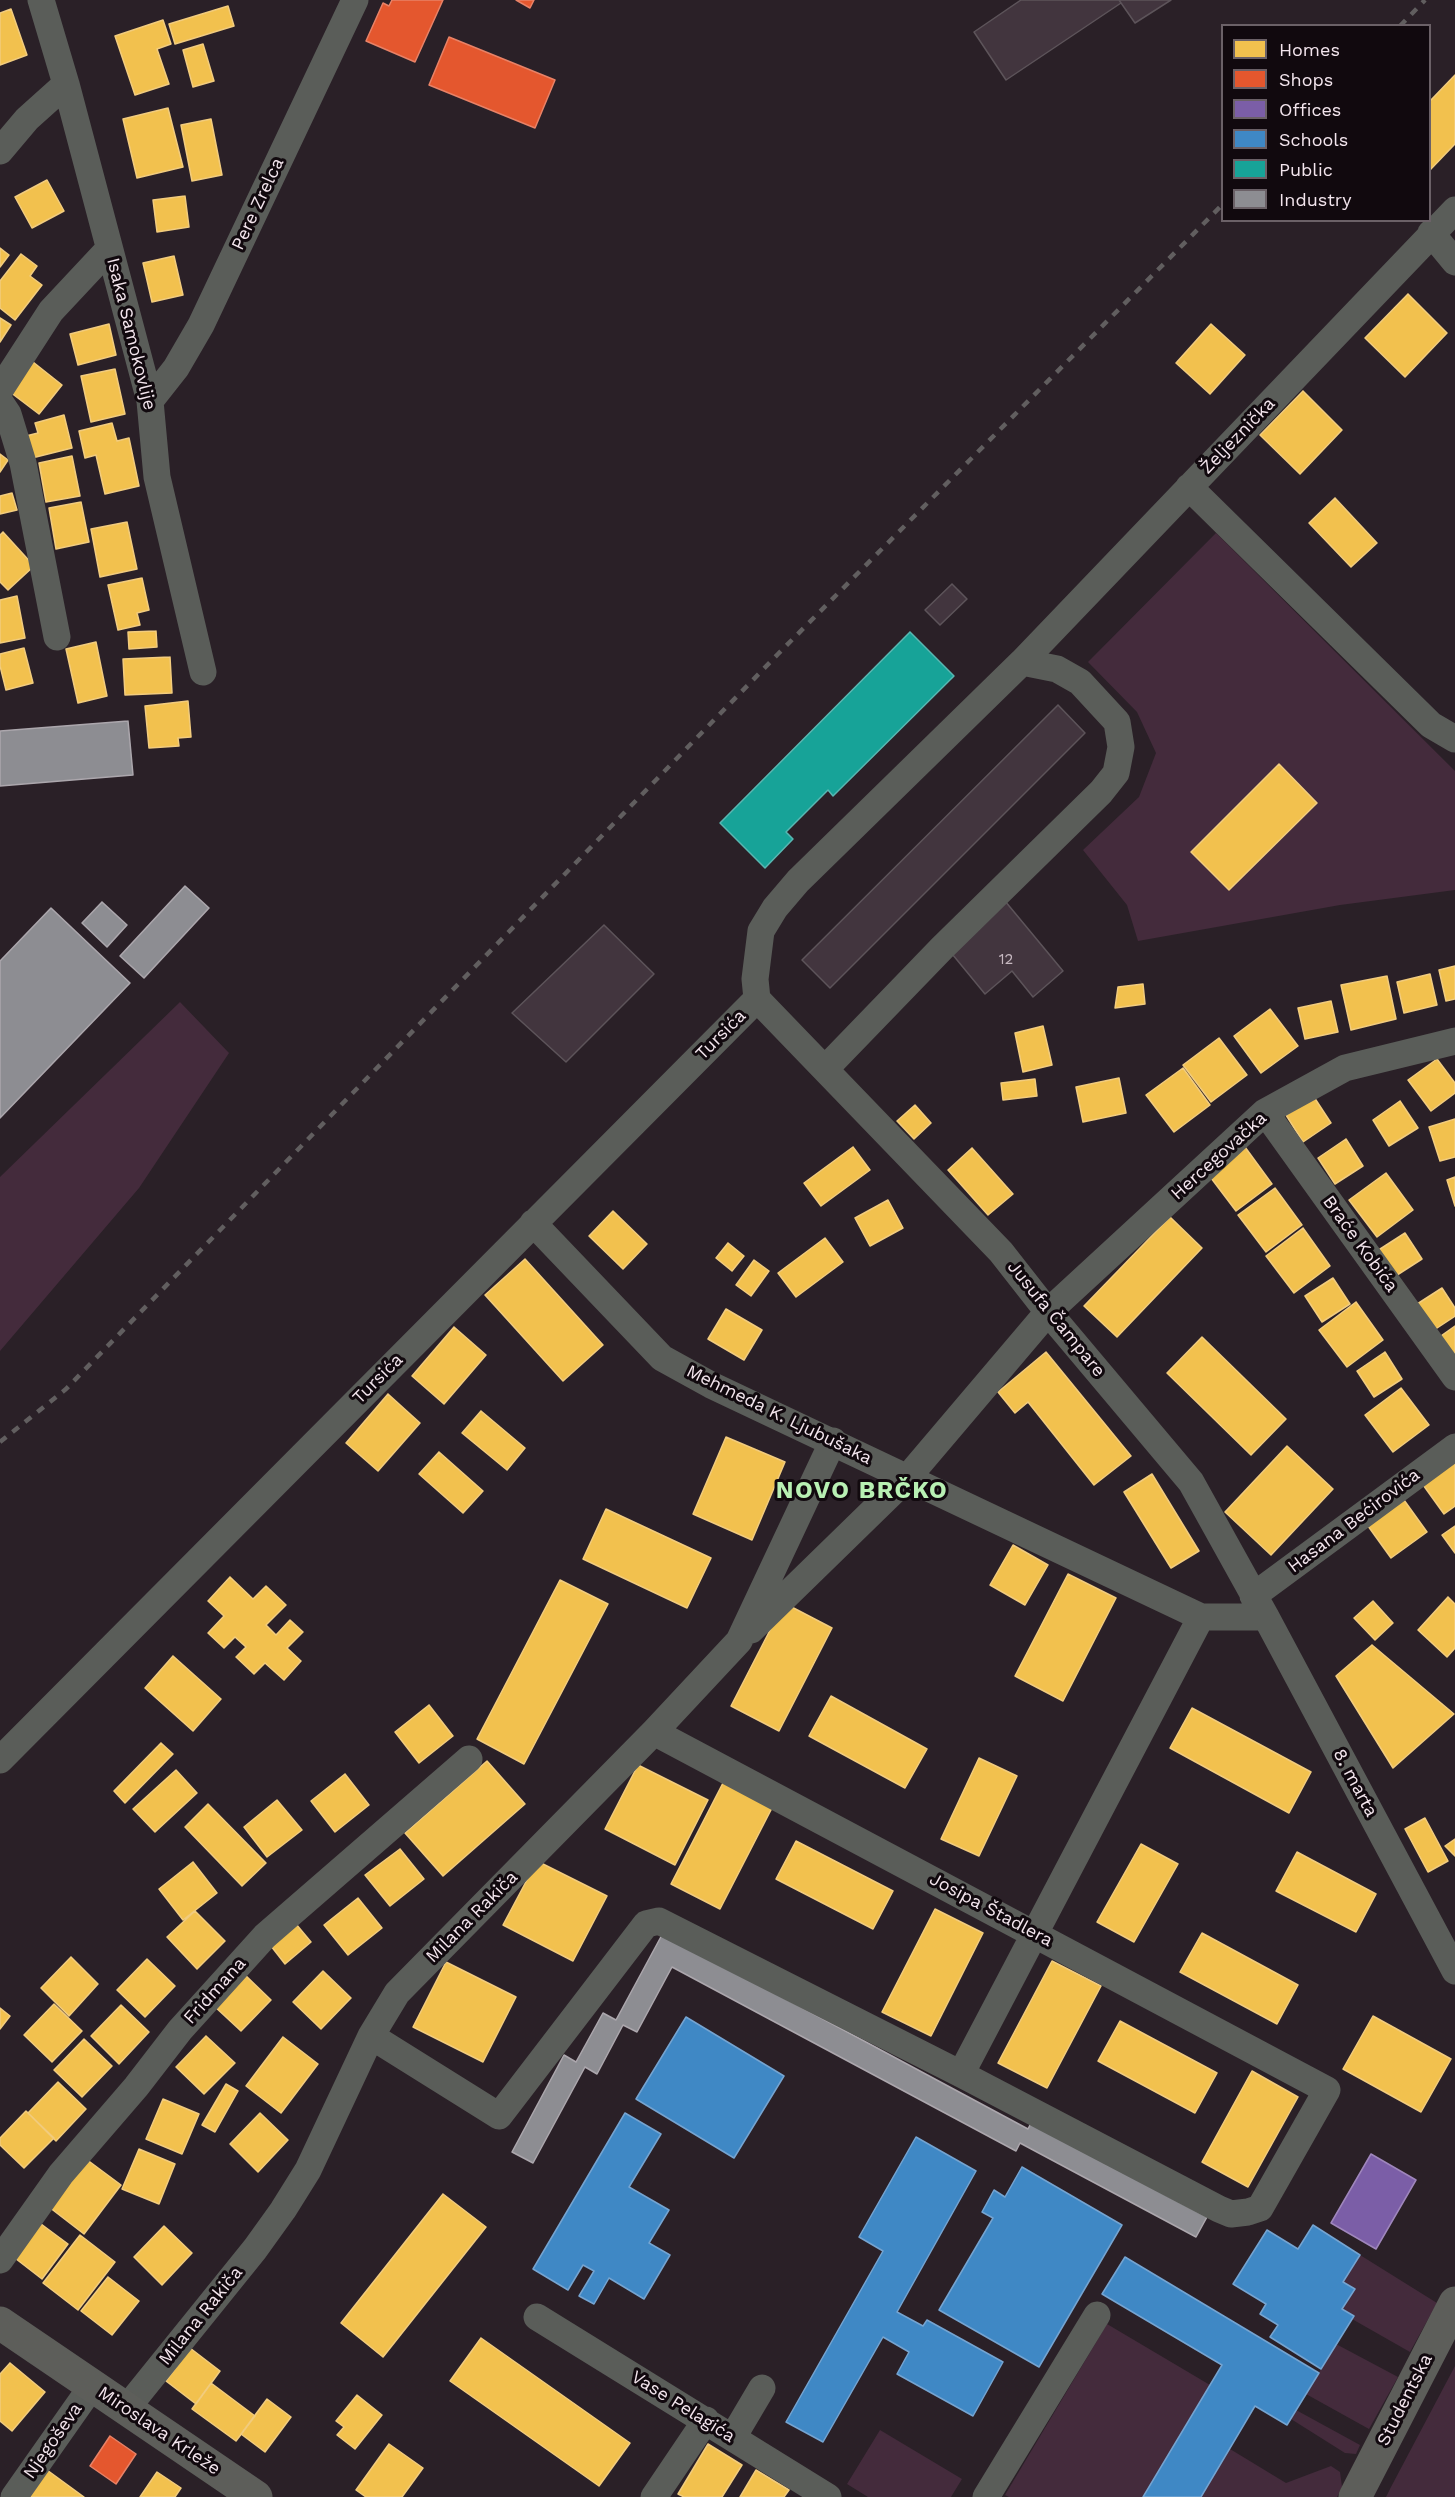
<!DOCTYPE html>
<html>
<head>
<meta charset="utf-8">
<style>
  body { margin:0 }
  #map { position:relative; width:1455px; height:2497px; overflow:hidden; background:#2a2027; font-family:"Work Sans",sans-serif }
  canvas { display:block }
  .legend { position:absolute; left:1221px; top:24px; width:210px; height:198px; box-sizing:border-box; background:#11090e; border:2px solid #6b6167; margin:0; padding:8px 10px; list-style:none; font-size:18px; color:#f3e5ed }
  .legend li { display:flex; align-items:center; gap:12px; height:30px }
  .legend b { width:30px; border:2px solid #6b6167 }
</style>
</head>
<body>
<div id="map">
<canvas width="1455" height="2497"></canvas>
<ul class="legend">
<li><b style="height:16px;background:#f2c14e"></b>Homes</li>
<li><b style="height:16px;background:#e4572e"></b>Shops</li>
<li><b style="height:16px;background:#7b5ea7"></b>Offices</li>
<li><b style="height:16px;background:#3f88c5"></b>Schools</li>
<li><b style="height:16px;background:#17a398"></b>Public</li>
<li><b style="height:16px;background:#8d8d92"></b>Industry</li>
</ul>
</div>
<script>
const c = document.querySelector('canvas').getContext('2d');
c.lineJoin = 'round';
function fill(path, color) {
  c.fillStyle = color;
  c.fill(path, 'evenodd');
}
function toPath(rows) {
  const path = new Path2D();
  for (const r of rows) {
    path.moveTo(r[0], r[1]);
    for (let i = 2; i < r.length; i += 2) path.lineTo(r[i], r[i + 1]);
  }
  return path;
}
function stroke(path, color, width, dash) {
  c.strokeStyle = color;
  c.lineWidth = width;
  c.lineCap = dash ? 'butt' : 'round';
  c.setLineDash(dash || []);
  c.stroke(path);
}
function drawText(font, color, halo, rows, align = 'center') {
  c.font = font + ' "Work Sans",sans-serif';
  c.lineWidth = 6;
  c.setLineDash([]);
  c.textBaseline = 'middle';
  c.strokeStyle = halo;
  c.fillStyle = color;
  for (const [text, x, y, turn = 0] of rows) {
    c.save();
    c.translate(x, y);
    c.rotate((+turn || 0) * Math.PI / 180);
    c.textAlign = isNaN(turn) ? turn : align;
    if (halo) c.strokeText(text, 0, 0);
    c.fillText(text, 0, 0);
    c.restore();
  }
}
const green = toPath([
  [1216,533,1455,771,1455,890,1340,905,1138,941,1127,905,1083,850,1139,797,1156,753,1137,712,1088,662],
  [180,1002,229,1053,139,1188,0,1351,0,1177],
  [1360,2255,1437,2303,1410,2352,1352,2319,1354,2316,1342,2309,1355,2289,1343,2282],
  [1107,2324,1210,2385,1143,2497,1009,2497,1005,2495],
  [1336,2344,1398,2377,1369,2429,1306,2394],
  [1455,2366,1455,2497,1386,2497,1391,2487],
  [1296,2410,1360,2445,1356,2454,1345,2453,1291,2419],
  [880,2430,962,2479,951,2497,868,2497,847,2484],
  [1230,2449,1286,2483,1331,2466,1340,2472,1342,2487,1337,2497,1201,2497]
]);
const homes = toPath([
  [228,6,234,26,175,44,169,24,228,6],
  [11,9,27,55,0,65,0,13,11,9],
  [163,20,171,44,157,49,169,84,135,95,115,36,163,20],
  [203,44,214,81,193,87,183,50,203,44],
  [1455,75,1455,144,1430,170,1430,101,1455,75],
  [168,108,183,167,137,178,123,119,168,108],
  [211,119,222,175,192,181,181,125,211,119],
  [47,180,64,211,32,228,15,197,47,180],
  [185,196,189,227,157,232,153,200,185,196],
  [0,248,9,255,0,267,0,248],
  [21,254,37,266,30,276,42,285,15,320,0,308,0,281,21,254],
  [174,256,183,295,152,302,143,263,174,256],
  [1408,294,1447,333,1405,377,1365,338,1408,294],
  [0,318,11,325,0,342,0,318],
  [109,324,116,355,78,365,70,334,109,324],
  [1211,324,1245,355,1210,394,1176,363,1211,324],
  [33,362,62,385,39,414,10,392,33,362],
  [115,369,125,414,91,422,81,376,115,369],
  [1303,391,1342,430,1300,474,1260,435,1303,391],
  [64,415,72,448,32,458,26,436,38,433,35,423,64,415],
  [112,423,117,441,129,438,139,486,105,494,96,455,85,458,79,431,112,423],
  [0,454,8,460,0,472,0,454],
  [72,456,80,496,46,502,39,463,72,456],
  [12,493,17,510,0,514,0,496,12,493],
  [1335,498,1377,543,1351,567,1309,523,1335,498],
  [81,502,89,542,56,549,49,508,81,502],
  [127,522,137,569,100,577,91,529,127,522],
  [3,532,34,566,8,590,0,582,0,535,3,532],
  [142,578,149,610,137,613,140,625,118,630,108,585,142,578],
  [17,596,25,638,0,643,0,600,17,596],
  [156,631,157,647,129,649,128,632,156,631],
  [96,642,107,696,78,703,66,649,96,642],
  [24,648,33,683,6,690,0,666,0,654,24,648],
  [170,657,172,693,125,695,123,659,170,657],
  [188,701,191,737,178,738,179,746,149,748,145,706,188,701],
  [1279,764,1317,803,1229,890,1191,852,1279,764],
  [1455,966,1455,999,1446,1001,1439,970,1455,966],
  [1430,974,1437,1005,1404,1013,1397,982,1430,974],
  [1387,976,1396,1019,1351,1030,1341,985,1387,976],
  [1143,984,1145,1004,1115,1008,1118,987,1143,984],
  [1331,1001,1338,1032,1305,1039,1298,1008,1331,1001],
  [1270,1009,1298,1046,1261,1073,1234,1036,1270,1009],
  [1043,1026,1052,1065,1023,1072,1015,1033,1043,1026],
  [1219,1038,1247,1075,1211,1102,1183,1065,1219,1038],
  [1437,1059,1455,1083,1455,1093,1431,1111,1408,1080,1437,1059],
  [1183,1068,1210,1105,1174,1132,1146,1095,1183,1068],
  [1119,1078,1126,1113,1083,1122,1076,1087,1119,1078],
  [1035,1079,1037,1096,1003,1100,1001,1083,1035,1079],
  [1314,1097,1331,1123,1303,1142,1286,1115,1314,1097],
  [1400,1101,1418,1128,1389,1146,1373,1120,1400,1101],
  [915,1105,931,1123,914,1139,897,1121,915,1105],
  [1455,1119,1455,1157,1440,1161,1429,1127,1455,1119],
  [1346,1139,1363,1166,1335,1184,1318,1158,1346,1139],
  [853,1147,870,1170,821,1206,804,1183,853,1147],
  [1245,1147,1272,1184,1236,1211,1208,1174,1245,1147],
  [972,1148,1013,1194,988,1215,948,1170,972,1148],
  [1386,1173,1413,1210,1377,1237,1349,1200,1386,1173],
  [1455,1177,1455,1206,1447,1180,1455,1177],
  [1275,1188,1302,1225,1266,1252,1238,1215,1275,1188],
  [888,1200,903,1228,870,1246,855,1218,888,1200],
  [613,1211,647,1244,623,1269,589,1236,613,1211],
  [1170,1217,1202,1248,1117,1337,1084,1306,1170,1217],
  [1303,1228,1330,1266,1294,1293,1266,1256,1303,1228],
  [1405,1233,1422,1259,1394,1277,1377,1251,1405,1233],
  [825,1238,843,1262,796,1297,778,1273,825,1238],
  [728,1243,744,1256,732,1271,716,1258,728,1243],
  [525,1259,603,1345,563,1381,485,1295,525,1259],
  [754,1260,769,1271,751,1296,736,1285,754,1260],
  [1333,1278,1350,1304,1322,1322,1305,1296,1333,1278],
  [1442,1288,1455,1308,1455,1316,1431,1332,1414,1306,1442,1288],
  [1356,1302,1383,1340,1347,1367,1319,1330,1356,1302],
  [726,1309,762,1330,744,1360,708,1339,726,1309],
  [1455,1326,1455,1364,1438,1338,1455,1326],
  [454,1327,486,1355,444,1404,412,1376,454,1327],
  [1202,1337,1286,1419,1251,1455,1167,1373,1202,1337],
  [1046,1352,1131,1456,1094,1485,1028,1402,1015,1413,998,1392,1046,1352],
  [1385,1352,1402,1379,1374,1397,1357,1371,1385,1352],
  [1401,1388,1429,1425,1393,1452,1365,1415,1401,1388],
  [388,1394,420,1423,378,1471,346,1443,388,1394],
  [481,1411,525,1448,507,1470,462,1433,481,1411],
  [726,1437,785,1462,752,1540,693,1514,726,1437],
  [1287,1446,1333,1489,1271,1555,1225,1512,1287,1446],
  [439,1452,483,1491,463,1513,419,1474,439,1452],
  [1455,1457,1455,1506,1444,1514,1421,1482,1455,1457],
  [1152,1474,1199,1551,1171,1568,1124,1492,1152,1474],
  [1404,1500,1427,1532,1391,1558,1368,1526,1404,1500],
  [606,1509,711,1558,687,1608,583,1559,606,1509],
  [1455,1526,1455,1553,1442,1535,1455,1526],
  [1013,1545,1048,1565,1025,1605,990,1585,1013,1545],
  [1068,1574,1116,1598,1063,1701,1015,1676,1068,1574],
  [230,1577,253,1599,266,1586,286,1605,266,1625,276,1635,290,1620,303,1632,287,1648,301,1661,284,1680,265,1663,254,1674,236,1657,246,1647,235,1637,224,1648,208,1633,224,1616,208,1601,230,1577],
  [560,1580,608,1604,524,1764,477,1739,560,1580],
  [1448,1597,1455,1604,1455,1648,1447,1657,1418,1630,1448,1597],
  [1373,1601,1393,1623,1375,1640,1354,1618,1373,1601],
  [784,1603,832,1628,779,1731,731,1706,784,1603],
  [1372,1645,1454,1714,1393,1768,1336,1676,1372,1645],
  [173,1656,221,1699,193,1731,145,1688,173,1656],
  [831,1696,927,1749,905,1788,809,1736,831,1696],
  [429,1705,453,1736,419,1763,395,1732,429,1705],
  [1192,1708,1311,1772,1289,1813,1170,1748,1192,1708],
  [161,1743,173,1754,125,1803,114,1791,161,1743],
  [979,1758,1017,1776,979,1856,941,1839,979,1758],
  [487,1761,525,1804,443,1876,405,1833,487,1761],
  [638,1765,708,1800,675,1865,605,1829,638,1765],
  [176,1770,197,1793,155,1832,133,1809,176,1770],
  [345,1774,369,1805,335,1832,311,1801,345,1774],
  [724,1781,773,1806,720,1909,671,1884,724,1781],
  [277,1800,302,1830,267,1857,244,1827,277,1800],
  [208,1804,266,1863,242,1886,185,1827,208,1804],
  [1425,1818,1448,1861,1428,1872,1405,1829,1425,1818],
  [1455,1839,1455,1856,1445,1846,1455,1839],
  [796,1841,893,1891,873,1929,776,1879,796,1841],
  [1141,1844,1178,1864,1134,1942,1097,1922,1141,1844],
  [400,1849,424,1879,390,1906,365,1875,400,1849],
  [1297,1852,1376,1894,1356,1932,1276,1891,1297,1852],
  [537,1861,607,1896,573,1961,503,1925,537,1861],
  [193,1862,217,1893,183,1920,159,1889,193,1862],
  [358,1898,382,1928,348,1955,324,1925,358,1898],
  [935,1909,983,1933,931,2036,882,2012,935,1909],
  [195,1911,225,1941,197,1969,167,1937,195,1911],
  [296,1924,311,1942,285,1964,271,1946,296,1924],
  [1202,1933,1298,1985,1277,2024,1180,1972,1202,1933],
  [71,1957,98,1984,69,2016,41,1988,71,1957],
  [147,1959,175,1986,145,2017,117,1990,147,1959],
  [1052,1961,1101,1986,1047,2088,998,2063,1052,1961],
  [446,1962,516,1997,483,2062,413,2027,446,1962],
  [323,1971,351,1998,321,2029,293,2002,323,1971],
  [243,1973,271,2000,241,2031,213,2005,243,1973],
  [54,2004,82,2031,52,2062,24,2035,54,2004],
  [121,2005,149,2032,119,2064,91,2036,121,2005],
  [0,2008,10,2016,0,2029,0,2008],
  [1373,2016,1451,2059,1421,2112,1343,2069,1373,2016],
  [1120,2021,1217,2073,1195,2113,1098,2061,1120,2021],
  [206,2036,235,2063,204,2094,176,2067,206,2036],
  [283,2037,318,2064,281,2113,246,2086,283,2037],
  [84,2039,112,2066,82,2097,54,2070,84,2039],
  [1252,2071,1298,2097,1248,2187,1202,2162,1252,2071],
  [58,2082,86,2109,56,2141,28,2113,58,2082],
  [226,2084,238,2091,215,2132,202,2125,226,2084],
  [163,2099,199,2114,182,2154,146,2139,163,2099],
  [26,2111,54,2138,24,2168,0,2145,0,2138,26,2111],
  [260,2113,288,2140,258,2172,230,2144,260,2113],
  [139,2149,175,2164,159,2204,122,2189,139,2149],
  [86,2159,121,2185,84,2234,49,2207,86,2159],
  [443,2194,486,2227,383,2357,341,2323,443,2194],
  [37,2221,68,2244,42,2279,11,2255,37,2221],
  [164,2226,192,2253,162,2285,134,2257,164,2226],
  [80,2235,115,2262,78,2310,43,2283,80,2235],
  [108,2277,139,2301,112,2335,81,2311,108,2277],
  [481,2338,630,2443,599,2486,450,2381,481,2338],
  [190,2348,220,2371,196,2404,166,2381,190,2348],
  [10,2363,45,2392,12,2431,0,2421,0,2374,10,2363],
  [211,2383,255,2416,236,2441,192,2409,211,2383],
  [357,2395,382,2415,355,2449,337,2435,344,2427,336,2421,357,2395],
  [267,2399,291,2417,265,2452,241,2434,267,2399],
  [389,2444,423,2468,402,2497,366,2497,356,2490,389,2444],
  [708,2444,742,2465,722,2497,684,2497,678,2494,708,2444],
  [47,2470,84,2497,27,2497,47,2470],
  [756,2470,789,2490,784,2497,740,2497,756,2470],
  [157,2472,181,2488,175,2497,140,2497,157,2472]
]);
const shops = toPath([
  [392,0,443,0,415,62,366,41,383,3,389,6,392,0],
  [516,0,534,0,530,8,516,0],
  [449,37,555,80,535,128,429,85,449,37],
  [110,2436,136,2454,116,2484,90,2466,110,2436]
]);
const offices = toPath([
  [1371,2154,1416,2180,1376,2249,1331,2223,1371,2154]
]);
const schools = toPath([
  [686,2017,784,2076,734,2158,636,2099,686,2017],
  [625,2113,661,2134,629,2187,669,2210,649,2243,670,2255,644,2299,609,2278,594,2304,579,2296,594,2271,583,2265,568,2290,533,2269,625,2113],
  [916,2137,976,2171,897,2312,923,2326,927,2320,1003,2362,973,2416,897,2374,909,2352,883,2337,823,2442,786,2422,883,2251,859,2237,916,2137],
  [1022,2167,1122,2225,1039,2367,939,2310,993,2218,982,2212,994,2190,1005,2197,1022,2167],
  [1313,2225,1360,2255,1343,2282,1355,2289,1342,2309,1354,2316,1321,2369,1270,2337,1278,2325,1260,2314,1266,2304,1233,2284,1267,2230,1298,2249,1313,2225],
  [1125,2257,1319,2373,1287,2425,1255,2406,1201,2497,1143,2497,1222,2365,1102,2294,1125,2257]
]);
const public = toPath([
  [910,632,954,676,833,796,828,790,786,832,793,839,765,868,720,823,910,632]
]);
const industry = toPath([
  [128,721,133,775,0,786,0,731,128,721],
  [185,886,209,908,144,978,120,956,185,886],
  [102,902,127,925,107,947,82,923,102,902],
  [51,908,130,983,0,1118,0,961,51,908],
  [663,1933,1028,2129,1031,2123,1207,2217,1196,2237,1020,2143,1016,2151,672,1967,637,2032,623,2025,597,2074,585,2067,533,2163,512,2152,564,2055,576,2062,603,2013,616,2020,663,1933]
]);
const building = toPath([
  [1021,0,1119,0,1121,3,1006,80,974,32,1021,0],
  [1119,0,1171,0,1135,23,1119,0],
  [952,584,967,599,940,625,925,610,952,584],
  [1058,705,1085,733,830,988,802,960,1058,705],
  [1005,901,1063,971,1033,997,1012,971,985,994,948,949,1005,901],
  [604,925,654,974,566,1062,512,1013,604,925]
]);
const minor = toPath([
  [41,0,66,84,150,401,157,477,203,672],
  [0,151,27,119,66,84],
  [1455,210,1022,662,798,881,775,908,761,931,755,979,757,999,1001,1252,1048,1312,1191,1482,1266,1617,1455,1971],
  [1431,233,1455,262],
  [0,390,51,311,109,249],
  [150,401,176,368,201,325,355,0],
  [0,402,8,414,23,463,57,637],
  [1189,487,1431,725,1455,739],
  [825,1069,942,948,1101,792,1116,773,1121,747,1117,722,1080,682,1057,669,1022,662],
  [1265,1112,1455,1377],
  [533,1223,662,1358,711,1385,1201,1617,1266,1617],
  [1253,1596,1455,1447],
  [751,1630,908,1477,1048,1312,1265,1112,1345,1068,1455,1041],
  [0,1760,757,999],
  [371,2036,499,2116,646,1924,659,1921,961,2074,1219,2209,1231,2214,1248,2212,1260,2208,1327,2090,654,1732],
  [961,2074,1201,1617],
  [0,2260,61,2174,136,2087,180,2030,265,1936,469,1759],
  [537,2317,828,2497],
  [126,2409,255,2249,283,2210,308,2170,371,2036,397,1993,654,1732,739,1641,833,1441],
  [733,2437,762,2388],
  [14,2497,92,2386],
  [654,2497,706,2420],
  [986,2497,1097,2315]
]);
const major = toPath([
  [0,2323,256,2497],
  [1355,2497,1455,2303]
]);
const rail = toPath([
  [1400,26,1425,0],
  [0,1442,66,1389,778,654,1222,205]
]);
const numberNames = [
  ["12",1006,960]
];
const streetNames = [
  ["Pere Zrelca",258,204,-65],
  ["Isaka Samokovlije",131,334,76],
  ["Željeznička",1238,436,-46],
  ["Tursića",721,1035,-45],
  ["Hercegovačka",1219,1156,-42],
  ["Braće Kobića",1360,1244,54],
  ["Jusufa Čampare",1056,1319,51],
  ["Tursića",378,1379,-45],
  ["Mehmeda K. Ljubušaka",779,1415,26],
  ["Hasana Bećirovića",1354,1521,-37],
  ["8. marta",1355,1783,62],
  ["Josipa Štadlera",991,1910,28],
  ["Milana Rakiča",472,1917,-45],
  ["Fridmana",215,1991,-48],
  ["Milana Rakiča",201,2316,-51],
  ["Studentska",1405,2400,-63],
  ["Vase Pelagića",683,2407,32],
  ["Miroslava Krleže",159,2431,34],
  ["Njegoševa",53,2441,-55]
];
const districtNames = [
  ["NOVO BRČKO",862,1491]
];
fill(green, '#442b3c');
fill(homes, '#f2c14e');
stroke(homes, '#f2cc7e', 1.5);
fill(shops, '#e4572e');
stroke(shops, '#e88267', 1.5);
fill(offices, '#7b5ea7');
stroke(offices, '#9f86bc', 1.5);
fill(schools, '#3f88c5');
stroke(schools, '#75a4d1', 1.5);
fill(public, '#17a398');
stroke(public, '#59b7b2', 1.5);
fill(industry, '#8d8d92');
stroke(industry, '#aca7ad', 1.5);
fill(building, '#42353e');
stroke(building, '#5d545a', 1.5);
stroke(minor, '#5a5d59', 27);
stroke(major, '#5d5e5a', 33);
stroke(rail, '#615e5f', 4.5, [8, 8]);
drawText('15px', '#c7b9c1', null, numberNames);
drawText('18px', '#f3e5ed', '#11090e', streetNames);
c.letterSpacing = '1.5px';
drawText('bold 24px', '#b8f0b3', '#11090e', districtNames);
c.letterSpacing = '0px';
</script>
</body>
</html>
